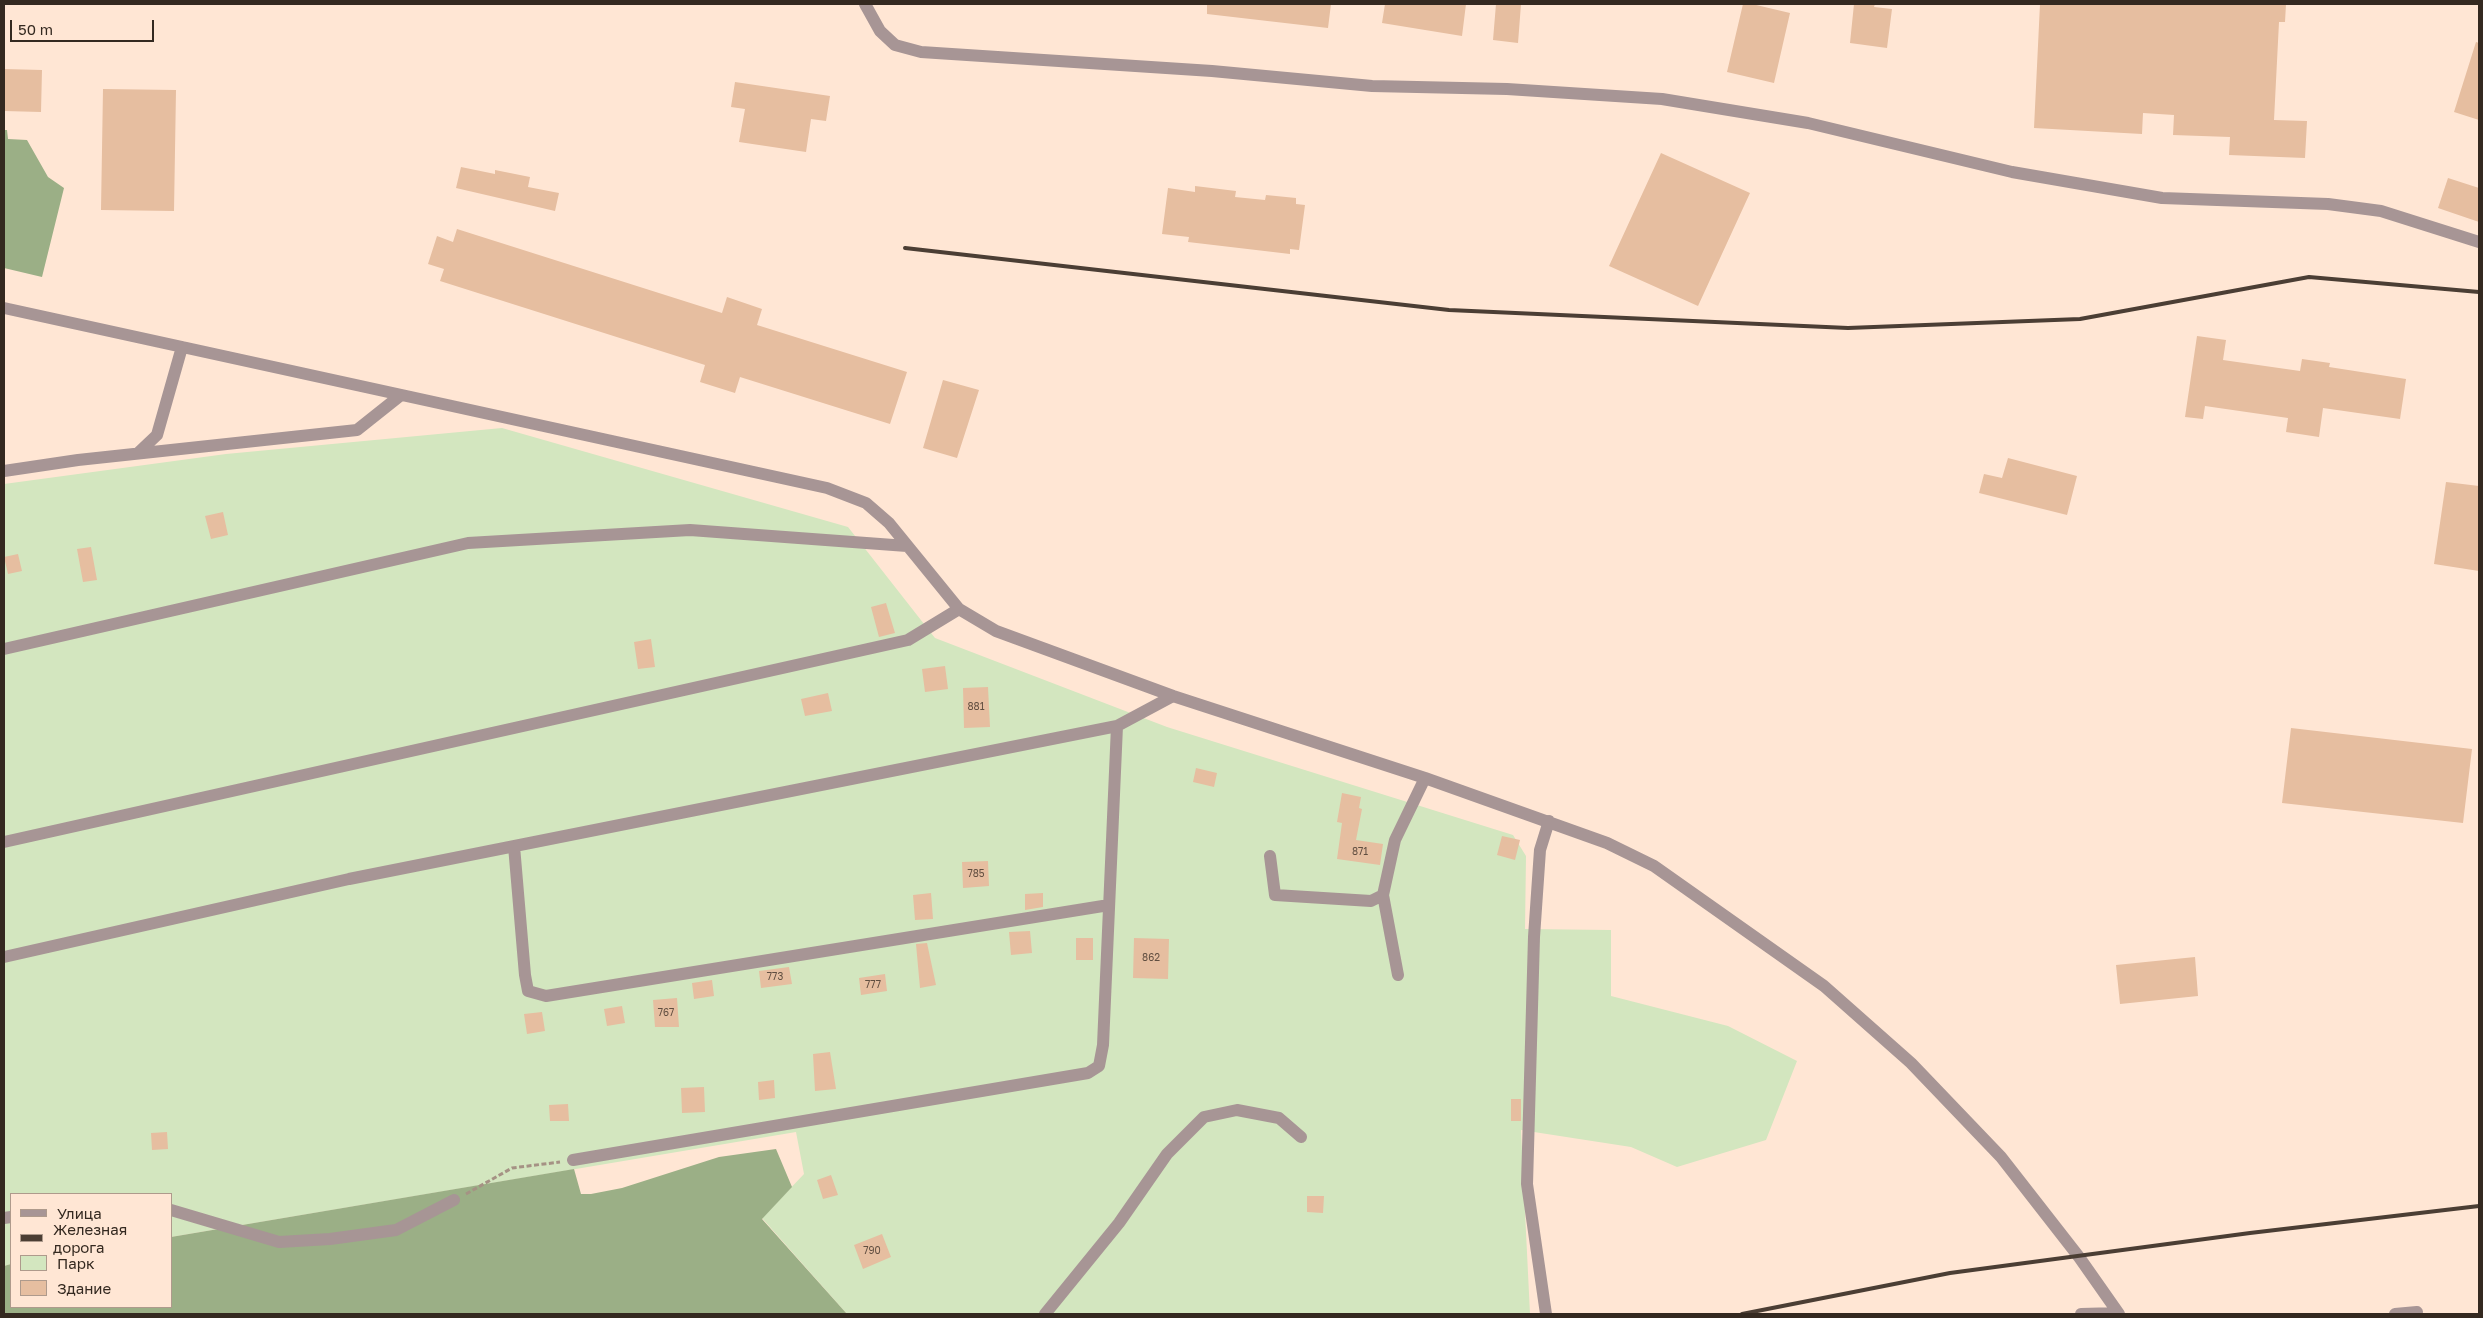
<!DOCTYPE html>
<html>
<head>
<meta charset="utf-8">
<style>
  body { margin:0 }
  #map { position:relative; width:2483px; height:1318px; overflow:hidden; background:#ffe6d4; font-family:"Golos Text",sans-serif }
  canvas { display:block }
  .frame { position:absolute; inset:0; border:5px solid #342920; pointer-events:none }
  .legend { position:absolute; left:10px; top:1193px; width:162px; height:115px; box-sizing:border-box; background:#ffe6d4; border:1px solid #ae9a8c; margin:0; padding:6px 9px; list-style:none; font-size:15px; color:#342920 }
  .legend li { display:flex; align-items:center; gap:10px; height:25px }
  .legend b { width:25px; border:1px solid #ae9a8c }
  .scale { position:absolute; left:10px; top:20px; width:144px; height:22px; box-sizing:border-box; border:2px solid #342920; border-top:0; padding-left:6px; font-size:15px; line-height:18px; white-space:nowrap; color:#342920; -webkit-text-stroke:4px #ffe6d4; paint-order:stroke }
</style>
</head>
<body>
<div id="map">
<canvas width="2483" height="1318"></canvas>
<div class="frame"></div>
<ul class="legend">
<li><b style="height:6px;background:#a79595"></b>Улица</li>
<li><b style="height:6px;background:#4b3e34"></b>Железная дорога</li>
<li><b style="height:14px;background:#d3e6bf"></b>Парк</li>
<li><b style="height:14px;background:#e6bea0"></b>Здание</li>
</ul>
<div class="scale">50 m</div>
</div>
<script>
const c = document.querySelector('canvas').getContext('2d');
c.lineJoin = 'round';
function fill(path, color) {
  c.fillStyle = color;
  c.fill(path, 'evenodd');
}
function toPath(rows) {
  const path = new Path2D();
  for (const r of rows) {
    path.moveTo(r[0], r[1]);
    for (let i = 2; i < r.length; i += 2) path.lineTo(r[i], r[i + 1]);
  }
  return path;
}
function stroke(path, color, width, dash) {
  c.strokeStyle = color;
  c.lineWidth = width;
  c.lineCap = dash ? 'butt' : 'round';
  c.setLineDash(dash || []);
  c.stroke(path);
}
function drawText(font, color, halo, rows, align = 'center') {
  c.font = font + ' "Golos Text",sans-serif';
  c.lineWidth = 4;
  c.setLineDash([]);
  c.textBaseline = 'middle';
  c.strokeStyle = halo;
  c.fillStyle = color;
  for (const [text, x, y, turn = 0] of rows) {
    c.save();
    c.translate(x, y);
    c.rotate((+turn || 0) * Math.PI / 180);
    c.textAlign = isNaN(turn) ? turn : align;
    if (halo) c.strokeText(text, 0, 0);
    c.fillText(text, 0, 0);
    c.restore();
  }
}
const green = toPath([
  [502,428,848,527,935,638,1167,727,1513,835,1526,856,1525,929,1611,930,1611,996,1728,1026,1797,1061,1766,1140,1677,1167,1631,1147,1521,1130,1530,1314,847,1314,762,1218,804,1174,796,1132,171,1237,171,1194,11,1194,11,1264,4,1266,4,484,226,454]
]);
const forest = toPath([
  [4,130,7,130,8,139,27,140,48,177,64,188,42,277,4,268],
  [776,1149,792,1187,762,1219,847,1314,4,1314,4,1266,11,1264,11,1307,171,1307,171,1237,574,1169,581,1194,591,1194,622,1188,719,1157]
]);
const building = toPath([
  [1207,4,1331,4,1328,28,1207,14],
  [1385,4,1466,4,1462,36,1382,23],
  [1496,4,1521,4,1518,43,1493,40],
  [1743,4,1752,4,1790,13,1774,83,1727,72],
  [1854,4,1875,4,1874,7,1892,9,1887,48,1850,43],
  [2040,4,2286,4,2285,22,2279,22,2274,120,2307,121,2305,158,2229,155,2230,137,2173,135,2174,115,2143,113,2142,134,2034,128],
  [2476,42,2479,43,2479,120,2454,112],
  [4,69,42,70,41,112,4,111],
  [735,82,830,96,826,121,811,119,806,152,739,142,745,109,731,107],
  [103,89,176,90,174,211,101,210],
  [1661,153,1750,193,1698,306,1609,266],
  [461,167,495,174,495,170,530,177,528,187,559,193,555,211,456,188],
  [2448,178,2479,188,2479,222,2438,208],
  [1195,186,1236,191,1235,197,1265,200,1266,195,1296,198,1296,204,1305,205,1299,250,1290,249,1290,254,1188,242,1189,237,1162,234,1168,188,1195,192],
  [457,229,722,313,727,297,762,309,757,325,907,372,890,424,740,377,735,393,700,382,705,365,440,281,444,269,428,264,437,236,453,242],
  [2197,336,2226,340,2223,360,2300,371,2302,359,2330,363,2329,367,2406,379,2400,419,2323,408,2319,437,2286,432,2288,418,2205,406,2203,419,2185,417],
  [943,380,979,390,957,458,923,448],
  [2008,458,2077,476,2067,515,1979,493,1984,474,2002,478],
  [2446,482,2479,486,2479,571,2434,564],
  [223,512,228,535,211,539,205,516],
  [91,547,97,580,83,582,77,549],
  [18,554,22,571,8,574,4,557],
  [886,603,895,633,879,637,871,607],
  [651,639,655,667,638,669,634,642],
  [945,666,948,689,925,692,922,669],
  [988,687,990,727,964,728,963,688],
  [828,693,832,711,805,716,801,699],
  [2291,728,2472,749,2463,823,2282,803],
  [1196,768,1217,773,1214,787,1193,782],
  [1342,793,1361,797,1359,808,1362,809,1356,840,1383,844,1380,865,1337,859,1342,823,1337,822],
  [1502,836,1520,840,1515,860,1497,855],
  [988,861,989,886,963,888,962,862],
  [931,893,933,919,915,920,913,895],
  [1043,893,1043,907,1025,910,1025,894],
  [1030,931,1032,953,1011,955,1009,932],
  [1076,938,1093,938,1093,960,1076,960],
  [1134,938,1169,939,1168,979,1133,978],
  [927,943,936,985,920,988,916,944],
  [2195,957,2198,996,2120,1004,2116,965],
  [789,967,792,984,761,988,759,971],
  [885,974,887,991,861,995,859,978],
  [712,980,714,996,694,999,692,983],
  [677,998,679,1027,655,1027,653,1000],
  [622,1006,625,1023,607,1026,604,1009],
  [542,1012,545,1031,527,1034,524,1014],
  [830,1052,836,1089,815,1091,813,1054],
  [774,1080,775,1098,759,1100,758,1082],
  [704,1087,705,1112,682,1113,681,1088],
  [1511,1099,1521,1099,1521,1121,1511,1121],
  [568,1104,569,1121,550,1121,549,1105],
  [167,1132,168,1149,152,1150,151,1133],
  [831,1175,838,1195,823,1199,817,1180],
  [1307,1196,1324,1196,1323,1213,1307,1212],
  [882,1234,891,1257,863,1269,854,1245]
]);
const path = toPath([
  [466,1194,512,1168,560,1162]
]);
const minor = toPath([
  [865,4,880,31,895,45,921,52,1212,71,1372,86,1507,89,1662,99,1808,123,2012,172,2162,198,2328,204,2381,211,2479,242],
  [4,308,827,488,866,503,889,523,959,609,996,631,1173,696,1425,778,1607,843,1654,866,1824,986,1911,1063,2001,1157,2079,1257,2119,1314],
  [138,453,157,435,182,347],
  [4,471,78,460,357,430,401,395],
  [4,649,468,543,690,530,907,546],
  [4,842,908,640,959,609],
  [514,846,525,975,528,991,546,996,1109,905],
  [1270,856,1275,895,1371,901,1383,895,1395,840,1425,778],
  [1383,895,1398,975],
  [4,957,349,879,1117,726],
  [573,1160,1088,1073,1099,1066,1103,1045,1117,726,1173,696],
  [171,1210,279,1242,330,1239,396,1230,454,1200],
  [4,1218,11,1217],
  [1045,1314,1119,1223,1167,1154,1204,1117,1237,1110,1279,1118,1301,1137],
  [1546,1314,1527,1184,1534,937,1540,850,1549,821],
  [2081,1314,2118,1313],
  [2395,1314,2417,1312]
]);
const rail = toPath([
  [905,248,1449,310,1848,328,2080,319,2309,277,2479,292],
  [1742,1314,1950,1273,2250,1233,2479,1206]
]);
const numberNames = [
  ["881",976,707],
  ["871",1360,852],
  ["785",976,874],
  ["862",1151,958],
  ["773",775,977],
  ["777",873,985],
  ["767",666,1013],
  ["790",872,1251]
];
fill(green, '#d3e6bf');
fill(forest, '#9baf86');
fill(building, '#e6bea0');
stroke(path, '#a59284', 3, [5, 2.5]);
stroke(minor, '#a79595', 12);
stroke(rail, '#4b3e34', 4);
drawText('10px', '#604e40', null, numberNames);
</script>
</body>
</html>
